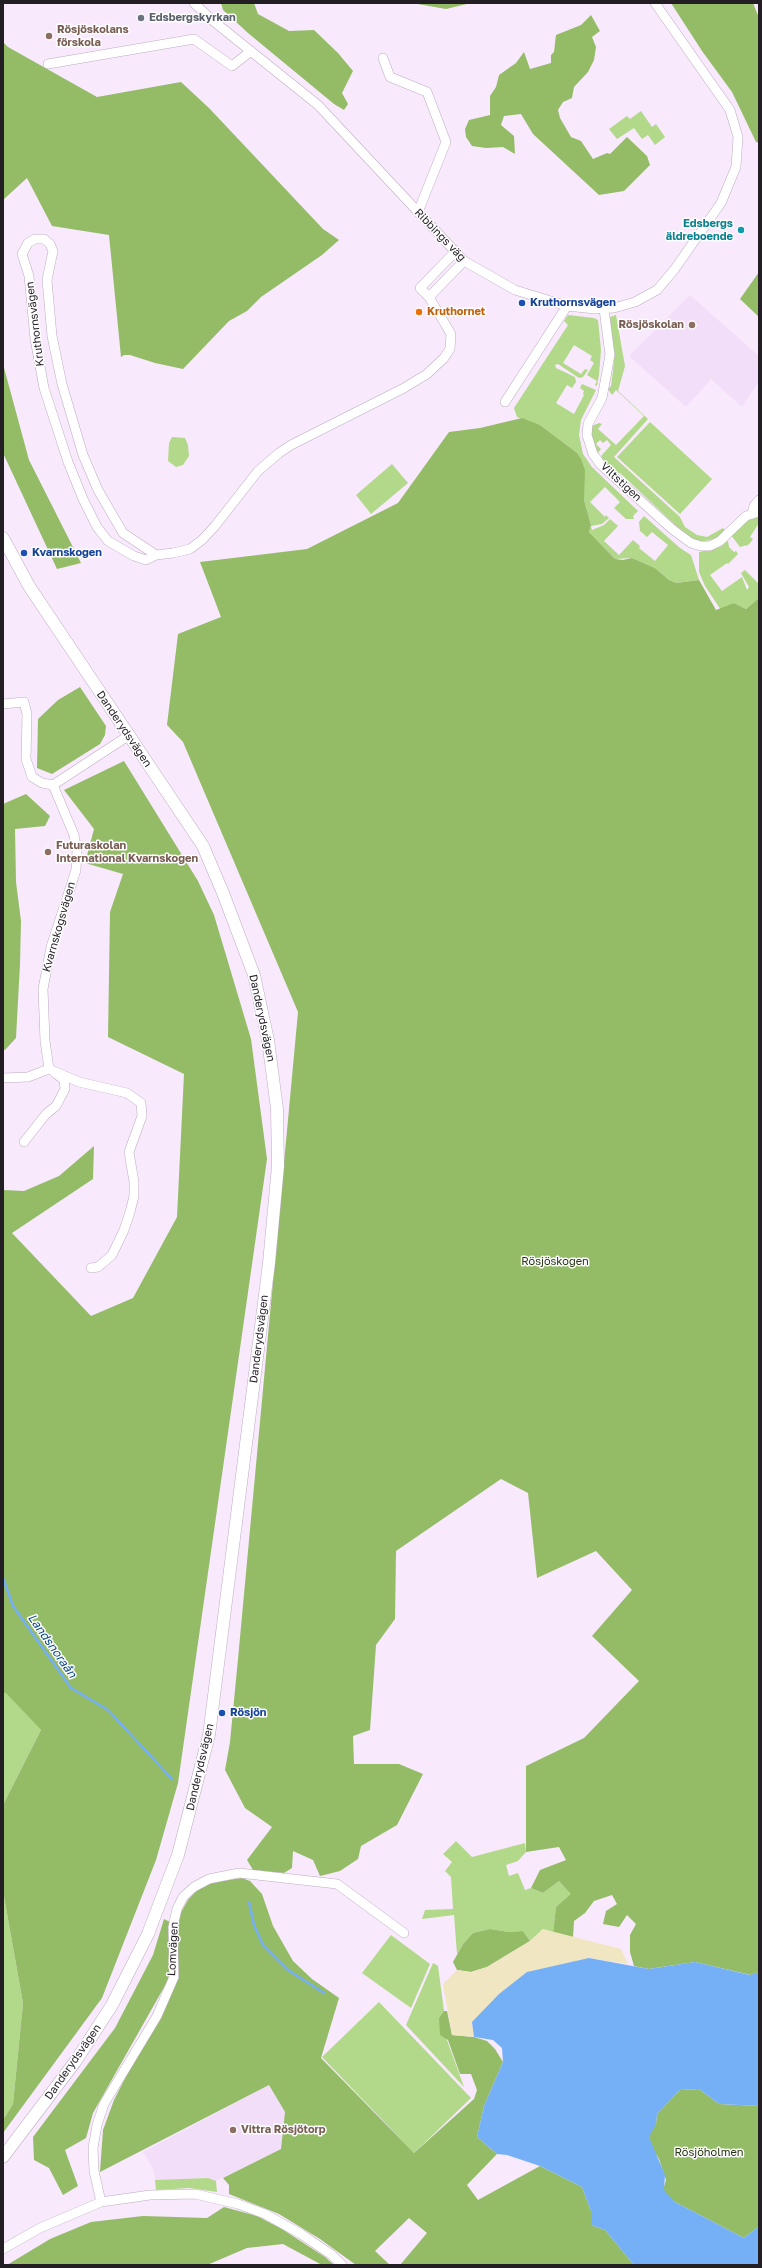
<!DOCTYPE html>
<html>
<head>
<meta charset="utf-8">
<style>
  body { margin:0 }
  #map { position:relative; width:762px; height:2268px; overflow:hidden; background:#f9e9fd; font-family:"Golos Text",sans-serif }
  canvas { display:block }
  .frame { position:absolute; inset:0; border:4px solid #231d24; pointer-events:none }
</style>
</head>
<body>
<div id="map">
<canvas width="762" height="2268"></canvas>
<div class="frame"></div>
</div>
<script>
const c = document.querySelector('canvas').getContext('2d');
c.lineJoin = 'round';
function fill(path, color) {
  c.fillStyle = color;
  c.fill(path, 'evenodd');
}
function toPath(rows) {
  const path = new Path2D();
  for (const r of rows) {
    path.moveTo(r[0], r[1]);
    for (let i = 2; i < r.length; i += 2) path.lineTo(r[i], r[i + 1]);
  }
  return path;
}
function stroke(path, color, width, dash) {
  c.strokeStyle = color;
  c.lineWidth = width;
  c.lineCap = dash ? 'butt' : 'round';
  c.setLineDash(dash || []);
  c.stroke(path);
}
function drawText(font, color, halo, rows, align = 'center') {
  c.font = font + ' "Golos Text",sans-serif';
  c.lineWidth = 3;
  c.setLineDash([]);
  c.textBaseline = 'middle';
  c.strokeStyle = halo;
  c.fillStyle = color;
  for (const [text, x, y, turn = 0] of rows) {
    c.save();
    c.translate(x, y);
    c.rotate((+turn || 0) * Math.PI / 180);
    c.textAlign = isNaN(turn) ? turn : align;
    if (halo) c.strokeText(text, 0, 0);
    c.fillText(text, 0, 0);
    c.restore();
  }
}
const built = toPath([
  [690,295,759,356,759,381,742,407,711,379,686,407,629,356],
  [269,2085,285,2112,281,2149,216,2181,208,2178,155,2180,153,2168,143,2152]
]);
const green = toPath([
  [641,111,652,127,656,124,665,137,655,145,648,135,642,139,634,128,617,139,609,129,627,116,630,119],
  [568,315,594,318,598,320,601,350,599,375,597,386,595,385,597,381,587,375,594,363,590,360,592,356,574,345,563,363,581,374,585,369,588,370,583,377,579,378,558,364,555,365,556,368,575,377,576,382,572,388,567,385,556,403,574,414,584,395,583,394,584,391,580,388,582,384,596,390,581,420,579,435,583,454,592,467,638,511,633,516,634,519,626,519,614,508,620,502,605,487,590,502,605,517,606,515,609,518,602,524,591,526,592,530,604,525,610,519,618,526,604,541,619,555,633,540,640,546,639,548,655,561,668,545,652,532,647,537,640,531,639,522,644,516,680,548,691,555,699,580,676,583,669,580,655,568,632,558,615,559,589,532,591,525,584,500,576,452,540,425,517,417,514,408,568,325,564,321],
  [616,315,625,366,618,391,648,419,614,457,680,517,685,527,697,535,707,537,723,528,726,531,715,539,700,542,689,538,620,473,616,473,601,459,602,455,611,445,607,440,603,443,600,440,596,444,601,449,598,453,591,441,592,426,599,423,602,424,598,429,616,445,644,416,616,390,612,395,608,389,611,386,614,362,610,317],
  [650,422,712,479,680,514,617,457],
  [172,437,185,438,188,445,189,456,183,465,176,467,168,461,169,443],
  [392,464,408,483,371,514,356,495],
  [759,514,759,523,750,537,753,539,751,542,748,545,740,547,731,535,745,521],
  [728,541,729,547,734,552,736,551,738,554,728,564,727,563,710,575,722,591,742,577,747,590,749,587,741,573,745,570,759,584,759,598,746,609,734,603,721,610,705,586,699,572,699,552,720,547],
  [6,1692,41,1730,3,1805,3,1693],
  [456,1841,472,1857,525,1843,526,1852,518,1861,506,1865,509,1876,518,1873,525,1890,531,1888,543,1893,559,1881,572,1894,556,1907,553,1933,543,1929,530,1941,523,1931,509,1932,490,1929,473,1933,463,1944,457,1954,454,1915,422,1919,425,1910,453,1909,451,1877,445,1871,452,1862,443,1854],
  [3,1891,23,2003,13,2104,3,2120],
  [391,1935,430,1964,411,2008,362,1973],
  [433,1963,438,1966,444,2011,439,2018,464,2087,406,2025],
  [379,2002,471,2098,414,2153,322,2057],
  [208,2178,216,2181,217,2192,189,2188,156,2190,155,2180]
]);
const forest = toPath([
  [221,3,254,3,258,14,289,31,314,30,338,53,353,71,342,93,348,104,344,110,334,104,248,33,223,10],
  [412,3,471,3,446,9],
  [671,3,753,3,759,18,759,143,756,142,732,92,702,51],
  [591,15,600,31,592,37,596,47,594,60,588,72,574,87,572,98,563,102,558,110,560,118,571,137,581,141,593,159,607,153,610,154,627,137,647,156,650,165,624,191,599,195,533,134,521,114,504,116,501,125,514,136,515,154,503,147,486,148,472,146,466,137,465,129,469,120,490,115,490,96,496,87,499,75,516,63,524,52,530,69,551,63,551,55,554,52,556,35,581,25],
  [3,42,8,47,97,97,181,82,209,108,323,229,339,240,322,255,261,297,247,311,229,321,183,369,155,363,130,355,124,355,121,357,109,235,52,226,27,178,3,200],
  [759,272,759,317,740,299],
  [3,364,29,460,81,563,57,569,3,453],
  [522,418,540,425,576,452,581,459,585,470,584,500,591,525,589,532,615,559,623,560,632,558,655,568,669,580,676,583,699,580,716,610,734,603,746,609,759,598,759,1972,751,1975,695,1962,649,1969,634,1966,630,1952,630,1935,636,1924,627,1915,619,1927,603,1924,606,1911,617,1904,612,1895,594,1901,585,1913,574,1921,573,1938,553,1933,556,1907,571,1894,559,1881,543,1893,531,1888,540,1870,566,1860,559,1847,526,1852,526,1766,584,1738,639,1681,592,1636,632,1590,596,1551,537,1578,528,1493,501,1479,396,1551,395,1619,376,1645,370,1730,353,1736,354,1764,399,1764,423,1774,397,1825,361,1846,358,1859,340,1871,320,1876,313,1860,293,1851,292,1868,284,1873,253,1870,247,1860,272,1827,245,1808,225,1770,230,1742,238,1659,298,1012,183,742,167,725,178,634,221,617,200,562,307,549,398,503,449,432,480,428],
  [80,687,106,726,105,735,100,744,52,774,37,768,38,719,58,700],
  [124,761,198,881,214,915,251,1039,267,1159,178,1783,156,1860,102,1998,3,2133,3,2120,13,2104,23,2003,3,1891,3,1805,41,1730,6,1693,3,1693,3,1190,24,1191,59,1176,94,1146,93,1179,12,1233,91,1316,133,1298,177,1217,184,1074,108,1037,110,912,123,874,85,863,94,829,64,790],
  [26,794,50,816,45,826,15,829,16,882,21,921,20,964,16,1038,5,1050,3,1049,3,804],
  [242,1878,250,1881,262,1894,273,1926,293,1961,312,1979,339,1998,321,2058,414,2153,474,2099,477,2090,471,2074,460,2074,448,2040,440,2035,439,2018,444,2011,447,2011,452,2035,474,2037,487,2041,495,2049,503,2062,484,2106,477,2137,497,2154,467,2185,478,2200,540,2166,582,2187,591,2211,591,2225,605,2230,634,2265,400,2265,427,2233,409,2218,375,2251,390,2265,356,2265,320,2239,279,2214,229,2194,229,2185,223,2178,281,2149,285,2112,269,2085,100,2172,103,2130,114,2100,177,1976,175,1929,179,1916,188,1900,202,1884],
  [164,1919,170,1922,172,1966,167,1982,93,2113,86,2138,65,2150,78,2186,63,2195,49,2168,34,2160,33,2137,115,2028,153,1955],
  [490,1929,509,1932,523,1931,530,1941,487,1967,471,1972,457,1970,453,1962,463,1944,473,1933],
  [699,2089,719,2104,759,2106,759,2226,744,2238,675,2202,663,2190,666,2180,659,2159,651,2146,649,2137,651,2131,656,2124,657,2114,680,2090],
  [224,2207,257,2216,282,2229,325,2257,334,2265,322,2265,283,2244,247,2248,207,2265,7,2265,50,2239,91,2222,143,2216,207,2218]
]);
const sand = toPath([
  [543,1929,621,1949,628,1964,589,1958,472,2022,474,2037,452,2035,443,1984,457,1970,471,1972,487,1967,530,1941]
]);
const water = toPath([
  [589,1958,649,1969,695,1962,750,1975,759,1972,759,2106,719,2104,699,2089,680,2090,657,2114,656,2124,649,2137,665,2175,664,2190,675,2202,744,2238,759,2226,759,2265,634,2265,605,2230,591,2225,591,2211,582,2187,540,2166,507,2155,497,2154,477,2137,484,2106,503,2062,502,2048,493,2040,474,2037,472,2022,499,1994,527,1972]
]);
const stream = toPath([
  [3,1578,13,1606,71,1688,108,1710,172,1779],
  [249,1902,254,1925,263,1945,288,1970,324,1993]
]);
const minor = toPath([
  [194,3,212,20,318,105,464,261,515,290,567,306,595,309,614,308,635,302,657,290,674,270,721,203,736,167,738,137,730,110,655,3],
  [383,58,390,77,427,92,446,142,418,212],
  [48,64,194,39,232,66,251,51],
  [429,297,464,261],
  [604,309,610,355,602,398,588,424,587,435,593,454,601,465,672,529,691,543,701,546,710,546,720,541,746,516,759,512],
  [505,402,567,306],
  [752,513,754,506,759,500],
  [156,555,123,533,98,490,83,455,62,384,52,336,47,280,53,251,50,244,44,239,35,239,28,243,22,254,29,276,35,339,44,388,68,462,83,499,97,527,108,541,134,556,146,560,156,555,173,553,190,549,202,540,215,526,258,471,279,453,291,445,404,388,427,374,444,358,450,349,451,334,429,297,420,288,455,252],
  [3,704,24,702,27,714,26,759,32,777,42,783,53,785],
  [49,1069,45,1041,43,989,51,947,76,870,77,850,74,835,53,785,128,736],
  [49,1069,79,1082,127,1093,141,1103,142,1116,129,1152,134,1182,134,1196,130,1212,124,1230,112,1255,98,1267,91,1268],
  [3,1078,28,1077,49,1069],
  [24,1142,46,1114,56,1106,65,1089,64,1080,55,1073],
  [101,2202,94,2171,93,2148,97,2125,104,2104,157,2016,174,1977,173,1927,177,1909,183,1897,194,1887,209,1879,239,1873,337,1884,404,1933],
  [3,2249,40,2228,101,2202,150,2195,195,2194,238,2204,265,2214,301,2234,332,2255,342,2265]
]);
const secondary = toPath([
  [3,538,29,586,203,846,223,893,254,975,268,1040,277,1109,278,1166,269,1263,209,1735,178,1855,148,1934,112,2005,75,2062,3,2157]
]);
const markers = [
  [141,18,4,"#6b7280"],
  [49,36,4,"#8d6e63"],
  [741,230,4,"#0f9aa8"],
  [522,303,4,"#1a4fb4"],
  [419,312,4,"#e8710a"],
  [692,325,4,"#8d6e63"],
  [24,553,4,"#1a4fb4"],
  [48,852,4,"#8d6e63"],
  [222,1713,4,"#1a4fb4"],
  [233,2130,4,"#8d6e63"]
];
const worshipNames = [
  ["Edsbergskyrkan",149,18]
];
const educationNames = [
  ["Rösjöskolans",57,30],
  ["förskola",57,43],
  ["Rösjöskolan",684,325,"right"],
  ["Futuraskolan",56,846],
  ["International Kvarnskogen",56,859],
  ["Vittra Rösjötorp",241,2130]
];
const cultureNames = [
  ["Edsbergs",733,224],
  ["äldreboende",733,237]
];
const streetNames = [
  ["Ribbings väg",440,235,46],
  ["Kruthornsvägen",35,324,-97],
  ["Viltstigen",621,482,43],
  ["Danderydsvägen",124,729,56],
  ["Kvarnskogsvägen",59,927,-74],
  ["Danderydsvägen",262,1018,78],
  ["Danderydsvägen",259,1339,-83],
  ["Danderydsvägen",200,1767,-77],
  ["Lomvägen",173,1949,-87],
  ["Danderydsvägen",73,2062,-55]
];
const transitNames = [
  ["Kruthornsvägen",530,303],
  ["Kvarnskogen",32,553],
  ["Rösjön",230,1713]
];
const foodNames = [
  ["Kruthornet",427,312]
];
const parkNames = [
  ["Rösjöskogen",555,1262],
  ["Rösjöholmen",709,2153]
];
const waterNames = [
  ["Landsnoraån",52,1646,55]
];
fill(built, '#f3def9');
fill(green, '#b2d889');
fill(forest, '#94bb66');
fill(sand, '#f0e6c1');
fill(water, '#75b0f7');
stroke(stream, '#75b0f7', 2.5);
stroke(minor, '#bcacbf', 10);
stroke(secondary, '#bcacbf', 13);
stroke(minor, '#fff', 9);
stroke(secondary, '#fff', 12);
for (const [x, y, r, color] of markers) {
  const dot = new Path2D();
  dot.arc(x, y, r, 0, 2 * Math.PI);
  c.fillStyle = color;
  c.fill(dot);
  stroke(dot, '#fdfdfd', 1.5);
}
drawText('bold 11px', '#5b616d', '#fdfdfd', worshipNames, 'left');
drawText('bold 11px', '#785e54', '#fdfdfd', educationNames, 'left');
drawText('bold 11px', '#0d838f', '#fdfdfd', cultureNames, 'right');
drawText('11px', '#231d24', '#fdfdfd', streetNames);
drawText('bold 11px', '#164399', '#fdfdfd', transitNames, 'left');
drawText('bold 11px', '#c56008', '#fdfdfd', foodNames, 'left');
drawText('11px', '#253411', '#fdfdfd', parkNames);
drawText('italic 12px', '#094786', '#fdfdfd', waterNames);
</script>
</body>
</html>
